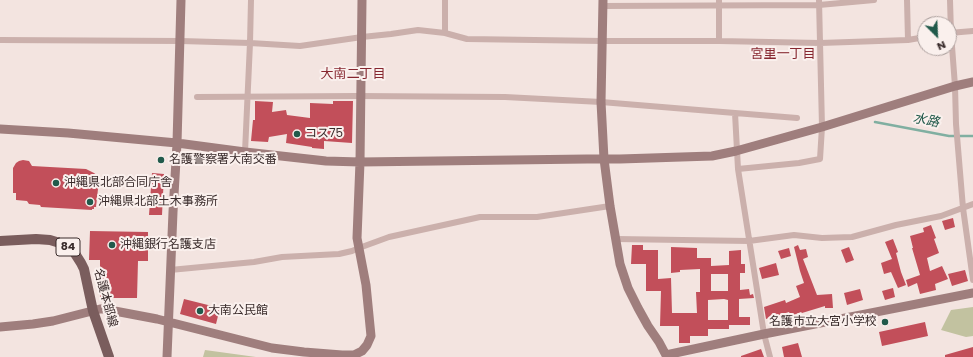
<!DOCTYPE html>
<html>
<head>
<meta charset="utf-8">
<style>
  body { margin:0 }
  #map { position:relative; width:973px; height:357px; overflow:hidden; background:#f3e4e0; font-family:Poppins,sans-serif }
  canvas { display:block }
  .north { position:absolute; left:917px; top:16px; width:40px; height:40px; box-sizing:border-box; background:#faf0ed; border:1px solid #ada19f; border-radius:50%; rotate:156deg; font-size:11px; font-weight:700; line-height:16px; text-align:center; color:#392b2b }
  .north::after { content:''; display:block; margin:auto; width:14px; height:18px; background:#215a4b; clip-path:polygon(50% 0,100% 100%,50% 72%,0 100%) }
</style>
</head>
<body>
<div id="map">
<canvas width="973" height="357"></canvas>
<div class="north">N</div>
</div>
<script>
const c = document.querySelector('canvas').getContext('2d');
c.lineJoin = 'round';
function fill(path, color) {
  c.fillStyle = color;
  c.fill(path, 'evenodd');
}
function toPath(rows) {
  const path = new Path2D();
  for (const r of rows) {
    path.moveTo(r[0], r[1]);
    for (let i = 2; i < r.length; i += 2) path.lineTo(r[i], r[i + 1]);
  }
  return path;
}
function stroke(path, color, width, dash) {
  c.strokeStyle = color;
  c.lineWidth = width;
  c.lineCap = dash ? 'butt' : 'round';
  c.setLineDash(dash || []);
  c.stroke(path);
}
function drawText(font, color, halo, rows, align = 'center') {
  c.font = font + ' Poppins,"Noto Sans JP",sans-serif';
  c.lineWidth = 4;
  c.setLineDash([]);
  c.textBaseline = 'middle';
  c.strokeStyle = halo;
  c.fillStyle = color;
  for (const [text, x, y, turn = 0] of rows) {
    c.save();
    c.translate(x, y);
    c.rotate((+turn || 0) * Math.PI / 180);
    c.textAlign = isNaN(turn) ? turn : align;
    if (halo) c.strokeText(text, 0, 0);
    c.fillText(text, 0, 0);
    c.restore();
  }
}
const green = toPath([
  [973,307,973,336,966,337,941,330,951,310],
  [205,350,256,357,203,357]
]);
const stream = toPath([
  [875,122,949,136,973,136]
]);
const building = toPath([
  [255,101,273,102,272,112,286,110,287,115,310,118,310,103,333,104,333,101,353,101,352,143,324,141,324,149,312,148,312,147,286,143,287,134,269,137,268,142,251,141,253,120,255,120],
  [23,160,29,161,32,166,86,169,94,173,98,176,99,178,99,189,98,189,96,207,94,207,94,209,92,209,92,210,41,207,40,205,29,204,27,201,16,200,16,193,13,193,13,168,16,163,19,161],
  [152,173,164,174,162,215,149,215],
  [953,218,955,227,945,230,942,221],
  [931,225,936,238,934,239,939,253,927,258,930,271,942,266,948,279,935,284,936,290,920,294,917,283,908,287,906,280,920,275,912,248,913,248,910,236,924,232,923,228],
  [90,231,148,232,148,261,138,261,137,298,100,298,100,260,89,260],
  [893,239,898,252,896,253,901,272,906,285,898,288,891,272,884,274,881,263,892,259,885,242],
  [632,245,643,245,643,250,658,250,658,279,671,278,672,313,697,313,696,292,700,292,700,269,680,270,680,272,671,273,671,247,697,248,697,258,711,258,711,266,729,265,729,251,741,250,741,264,745,264,745,273,740,273,740,290,749,289,750,295,753,294,754,298,739,299,739,317,750,317,750,325,729,325,729,329,708,329,708,336,690,336,690,343,679,343,679,326,660,326,661,291,646,291,646,264,631,264],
  [711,274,728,274,728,291,711,291],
  [724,299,728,300,728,320,708,320,708,300],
  [798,245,800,250,806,249,808,257,803,259,817,295,832,294,833,308,825,308,825,306,802,313,801,312,791,316,789,312,766,319,764,307,785,300,786,303,800,297,796,286,804,283,800,271,794,247],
  [849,247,854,260,846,263,841,250],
  [789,248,791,256,781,259,778,251],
  [776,263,779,275,762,279,759,268],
  [965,270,968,281,952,286,948,274],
  [893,288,895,297,885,300,882,291],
  [860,289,863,300,847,305,844,293],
  [184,299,220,308,216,324,180,314],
  [925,322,928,336,882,346,879,332],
  [798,343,802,357,784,357,782,347],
  [973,347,973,357,945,357,945,355],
  [761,349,764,357,741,357,741,356]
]);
const street = toPath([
  [445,0,445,33],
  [719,0,719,41],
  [907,0,908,40],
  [950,0,951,33,955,86,956,124,963,208,973,280],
  [603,6,819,5,874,0],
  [949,33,973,31],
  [0,40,181,41,250,43,300,46,362,37,391,34,418,30,445,33,467,39,602,41,719,41,820,43,908,40,925,37],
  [197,97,357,96,505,97,601,102,735,113,797,118],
  [735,113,738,169,764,334,770,357],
  [245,152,250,43,251,0],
  [738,169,799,163,820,159,822,127,819,0],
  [616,239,749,241,794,235,822,238,852,237,896,225,941,216,973,204],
  [170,270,254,262,282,257,339,254,352,251,359,248,389,237,480,217,537,217,610,206]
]);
const secondary = toPath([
  [603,0,601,102,604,159,610,206,620,264,628,288,638,308,648,326,659,342,667,357],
  [0,129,68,133,177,143,245,152,326,161,360,162,587,159,620,159,712,156,736,151,822,127,955,86,973,82],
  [0,327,33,324,53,321,100,309,104,309,157,319,272,348,304,352,342,355,354,355,362,351,367,345,371,336,366,285,357,238,360,162,362,0],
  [666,355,764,334,973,293],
  [167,357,173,212,177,143,181,0]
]);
const primary = toPath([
  [0,241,36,239,50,240,63,244,70,248,74,252,81,263,84,269,93,311,109,357]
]);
const markers = [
  [297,134,4,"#215a4b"],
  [161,160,4,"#215a4b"],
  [56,183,4,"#215a4b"],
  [90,202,4,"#215a4b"],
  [112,245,4,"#215a4b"],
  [200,311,4,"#215a4b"],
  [885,322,4,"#215a4b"]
];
const shields = [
  [68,247,24]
];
const shieldNames = [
  ["84",68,247]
];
const poiNames = [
  ["コス75",305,134],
  ["名護警察署大南交番",169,160],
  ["沖縄県北部合同庁舎",64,183],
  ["沖縄県北部土木事務所",98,202],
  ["沖縄銀行名護支店",120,245],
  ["大南公民館",208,311],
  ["名護市立大宮小学校",877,322,"right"]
];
const streetNames = [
  ["名護本部線",105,298,75]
];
const neighbourhoodNames = [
  ["宮里一丁目",783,55],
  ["大南二丁目",353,75]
];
const waterNames = [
  ["水路",926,121,11]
];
fill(green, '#c2c2a0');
stroke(stream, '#80afa1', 2.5);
fill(building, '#c24f5a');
stroke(street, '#cbb0ac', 6);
stroke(secondary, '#9f7e7d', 9);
stroke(primary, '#7a5d5d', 10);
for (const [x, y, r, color] of markers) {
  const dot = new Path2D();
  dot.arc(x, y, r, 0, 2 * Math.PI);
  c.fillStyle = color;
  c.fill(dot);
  stroke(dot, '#faf0ed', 1.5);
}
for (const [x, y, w] of shields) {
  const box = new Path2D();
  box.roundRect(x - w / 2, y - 9, w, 18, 3);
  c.fillStyle = '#faf0ed';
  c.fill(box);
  stroke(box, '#392b2b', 1);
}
drawText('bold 11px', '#392b2b', null, shieldNames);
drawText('12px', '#392b2b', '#faf0ed', poiNames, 'left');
drawText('12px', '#392b2b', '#faf0ed', streetNames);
drawText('13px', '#86262f', '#faf0ed', neighbourhoodNames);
drawText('italic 13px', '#215a4b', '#faf0ed', waterNames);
</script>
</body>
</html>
